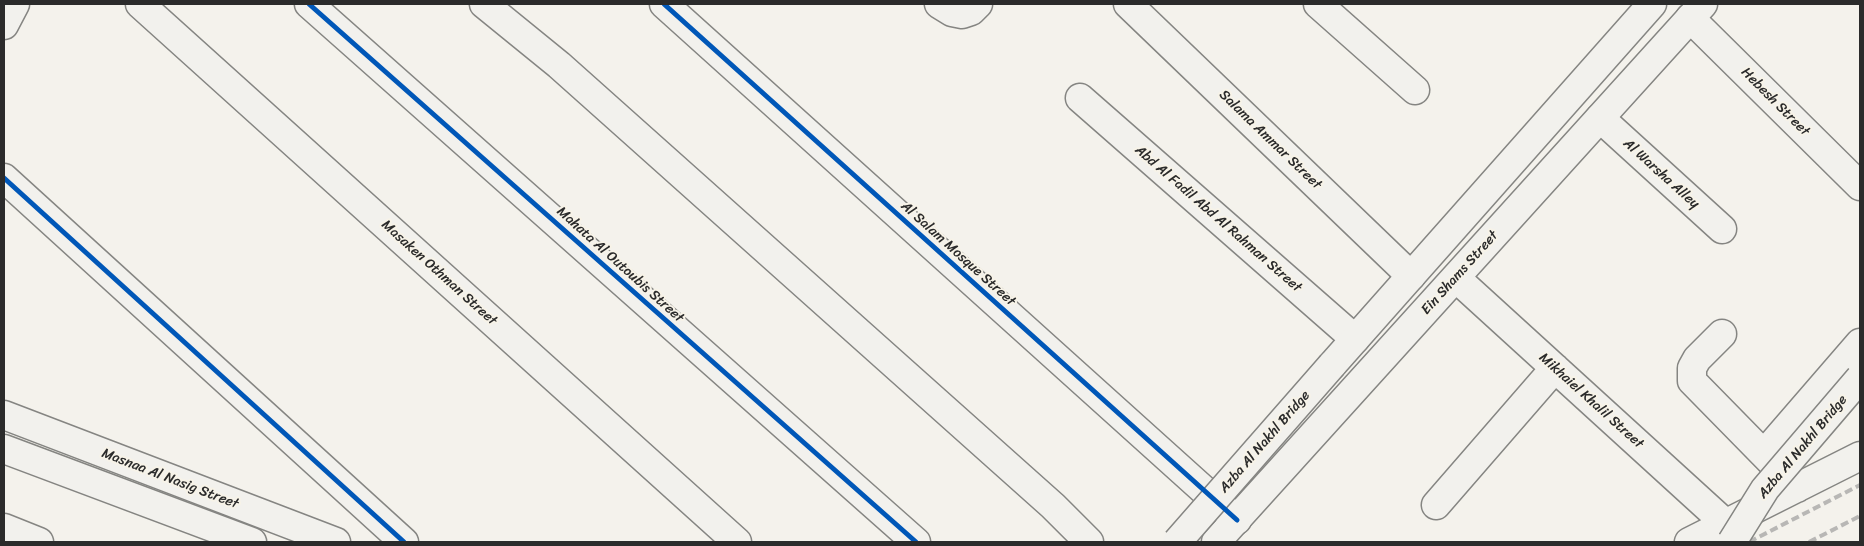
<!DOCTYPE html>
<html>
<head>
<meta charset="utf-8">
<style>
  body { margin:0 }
  #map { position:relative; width:1864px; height:546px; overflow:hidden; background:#f4f2ec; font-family:Sriracha,sans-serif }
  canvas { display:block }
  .frame { position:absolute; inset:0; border:5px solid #2b2b2b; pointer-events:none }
</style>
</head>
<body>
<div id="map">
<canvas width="1864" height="546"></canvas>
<div class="frame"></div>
</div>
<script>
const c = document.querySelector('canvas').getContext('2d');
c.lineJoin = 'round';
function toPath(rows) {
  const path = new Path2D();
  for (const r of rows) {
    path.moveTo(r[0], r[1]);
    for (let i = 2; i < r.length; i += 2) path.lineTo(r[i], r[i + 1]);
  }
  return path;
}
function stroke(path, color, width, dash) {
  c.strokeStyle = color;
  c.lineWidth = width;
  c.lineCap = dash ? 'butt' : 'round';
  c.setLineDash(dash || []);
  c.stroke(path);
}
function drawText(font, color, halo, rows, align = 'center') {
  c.font = font + ' Sriracha,sans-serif';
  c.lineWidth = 4;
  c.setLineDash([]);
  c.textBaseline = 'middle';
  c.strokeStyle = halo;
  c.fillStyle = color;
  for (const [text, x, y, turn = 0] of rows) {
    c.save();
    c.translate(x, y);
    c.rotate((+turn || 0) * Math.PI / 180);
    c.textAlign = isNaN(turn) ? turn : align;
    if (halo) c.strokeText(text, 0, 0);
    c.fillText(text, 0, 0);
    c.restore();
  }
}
const minor = toPath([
  [140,4,737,542],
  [309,4,916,542],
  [484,4,559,65,1053,506,1089,542],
  [664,4,1237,520],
  [939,4,952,12,962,14,971,11,978,4],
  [1128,4,1411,276],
  [1318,4,1415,90],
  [1690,18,1860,186],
  [4,25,15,4],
  [1080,98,1355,339],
  [1600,118,1722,229],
  [4,178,404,542],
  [1456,278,1726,524],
  [1722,334,1697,359,1692,368,1692,381,1797,488],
  [4,415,336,542],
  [1764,454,1860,343],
  [1436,505,1555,368],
  [1689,542,1860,456]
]);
const major = toPath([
  [1332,365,1652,4],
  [4,449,252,542],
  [4,528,39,542],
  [1216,542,1703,4]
]);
const rail = toPath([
  [1749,542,1860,485],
  [1809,542,1860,516]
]);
const majorBridge = toPath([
  [1177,542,1332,365],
  [1732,542,1765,489,1860,378]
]);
const cycleway = toPath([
  [309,4,916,542],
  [664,4,1237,520],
  [4,178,404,542]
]);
const streetNames = [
  ["Hebesh Street",1775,102,45],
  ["Salama Ammar Street",1270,140,44],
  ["Al Warsha Alley",1661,174,42],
  ["Abd Al Fadil Abd Al Rahman Street",1218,219,41],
  ["Al Salam Mosque Street",958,254,42],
  ["Mahata Al Outoubis Street",620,265,42],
  ["Masaken Othman Street",439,273,42],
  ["Ein Shams Street",1460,273,-48],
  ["Mikhaiel Khalil Street",1591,401,42],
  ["Azba Al Nakhl Bridge",1265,442,-49],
  ["Azba Al Nakhl Bridge",1803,447,-50],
  ["Masnaa Al Nasig Street",170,479,21]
];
stroke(minor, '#858582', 31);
stroke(major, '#858582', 31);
stroke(minor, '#f2f1ed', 28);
stroke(major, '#f2f1ed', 28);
stroke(rail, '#b8b7b5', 4, [8, 4]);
stroke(majorBridge, '#858582', 31, []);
stroke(majorBridge, '#f2f1ed', 28);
stroke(cycleway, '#0057b8', 5);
drawText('14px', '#2b2b2b', '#f7f3e8', streetNames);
</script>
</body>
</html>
